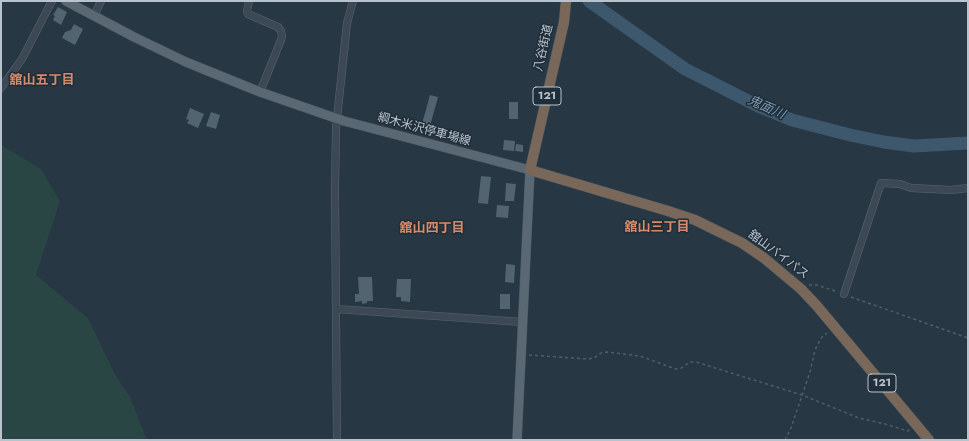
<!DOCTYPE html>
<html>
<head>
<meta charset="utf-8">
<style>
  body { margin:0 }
  #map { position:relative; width:969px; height:441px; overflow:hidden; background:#273744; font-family:Jost,sans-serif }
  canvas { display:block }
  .frame { position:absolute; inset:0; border:2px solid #b9c3cd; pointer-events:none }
</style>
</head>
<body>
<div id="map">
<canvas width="969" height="441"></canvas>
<div class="frame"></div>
</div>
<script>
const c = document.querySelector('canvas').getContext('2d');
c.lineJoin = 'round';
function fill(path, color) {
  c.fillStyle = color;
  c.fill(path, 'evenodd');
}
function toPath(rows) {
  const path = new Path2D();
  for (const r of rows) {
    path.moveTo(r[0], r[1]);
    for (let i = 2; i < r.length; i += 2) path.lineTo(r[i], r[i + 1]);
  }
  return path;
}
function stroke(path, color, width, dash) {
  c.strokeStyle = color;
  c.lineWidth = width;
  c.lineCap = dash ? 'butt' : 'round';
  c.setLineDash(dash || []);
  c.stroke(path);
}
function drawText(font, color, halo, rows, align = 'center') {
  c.font = font + ' Jost,"Noto Sans JP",sans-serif';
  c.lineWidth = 3;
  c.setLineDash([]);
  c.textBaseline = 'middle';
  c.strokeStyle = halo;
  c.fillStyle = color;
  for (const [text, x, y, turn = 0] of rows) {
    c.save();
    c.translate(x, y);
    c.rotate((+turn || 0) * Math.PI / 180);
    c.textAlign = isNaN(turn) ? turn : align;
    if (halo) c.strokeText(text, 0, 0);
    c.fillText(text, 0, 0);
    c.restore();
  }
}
const green = toPath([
  [1,145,41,169,60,201,36,275,88,318,116,376,130,397,147,440,1,440]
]);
const river = toPath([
  [589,1,685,69,758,106,792,120,850,135,884,142,914,146,968,143]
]);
const building = toPath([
  [58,7,67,12,61,25,53,20,55,16,53,15],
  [74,24,83,29,75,45,62,38,65,32,71,30],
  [430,95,438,97,430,126,422,124],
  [509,102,518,102,518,119,509,119],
  [190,108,204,114,198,128,187,123,189,120,186,119],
  [211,112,220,115,216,129,206,126],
  [504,140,515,141,514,151,503,150],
  [516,144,523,145,523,152,515,151],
  [481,176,491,177,488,204,478,203],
  [506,183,516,184,514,201,505,201],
  [497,205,509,206,508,218,496,217],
  [506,264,515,265,514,283,505,282],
  [358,277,372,277,373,301,367,301,367,303,362,304,362,301,355,302,355,294,359,294],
  [397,279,411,279,410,302,401,301,401,297,396,297],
  [500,294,510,294,510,309,500,309]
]);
const path = toPath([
  [809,285,817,285,838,292],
  [851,297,968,338],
  [529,355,588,359,594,358,601,353,607,352,640,356,676,369,680,369,690,362,696,362,802,395,859,418,885,424,908,431,910,429],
  [785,440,791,428,810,372,815,350,821,338,827,333]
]);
const minor = toPath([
  [249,1,247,11,248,14,278,27,281,31,282,36,281,40,260,92],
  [94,16,101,1],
  [1,88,22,59,52,1],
  [844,294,881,183,900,184,911,188,951,190,968,188],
  [336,309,522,322],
  [337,440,335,190,336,128,347,23,353,1]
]);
const major = toPath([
  [66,1,134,37,186,62,260,92,344,121,530,170,517,440]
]);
const highway = toPath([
  [566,1,564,22,530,170,668,211,695,220,742,243,764,258,801,289,817,306,929,440]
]);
const shields = [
  [547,96,28],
  [882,383,28]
];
const shieldNames = [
  ["121",547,96],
  ["121",882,383]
];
const streetNames = [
  ["八谷街道",544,48,-77],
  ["綱木米沢停車場線",424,130,15],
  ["舘山バイパス",778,255,37]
];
const neighbourhoodNames = [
  ["舘山五丁目",42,81],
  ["舘山三丁目",657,228],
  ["舘山四丁目",432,229]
];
const waterNames = [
  ["鬼面川",766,108,24]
];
fill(green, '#294544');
stroke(river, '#3d576c', 13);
fill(building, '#536471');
stroke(minor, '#5a6671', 8);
stroke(major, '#45525d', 10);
stroke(highway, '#46535e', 11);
stroke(path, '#4a6262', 1.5, [3, 3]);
stroke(minor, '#3c4853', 7);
stroke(major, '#5a6873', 9);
stroke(highway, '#796859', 10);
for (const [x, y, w] of shields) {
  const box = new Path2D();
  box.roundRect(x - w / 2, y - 9, w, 18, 3);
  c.fillStyle = '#202e39';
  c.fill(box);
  stroke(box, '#b9c3cd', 1);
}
drawText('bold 11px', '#b9c3cd', null, shieldNames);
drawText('12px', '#b9c3cd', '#202e39', streetNames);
drawText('bold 13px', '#d78b6a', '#202e39', neighbourhoodNames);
drawText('italic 13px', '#7997af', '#202e39', waterNames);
</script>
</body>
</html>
